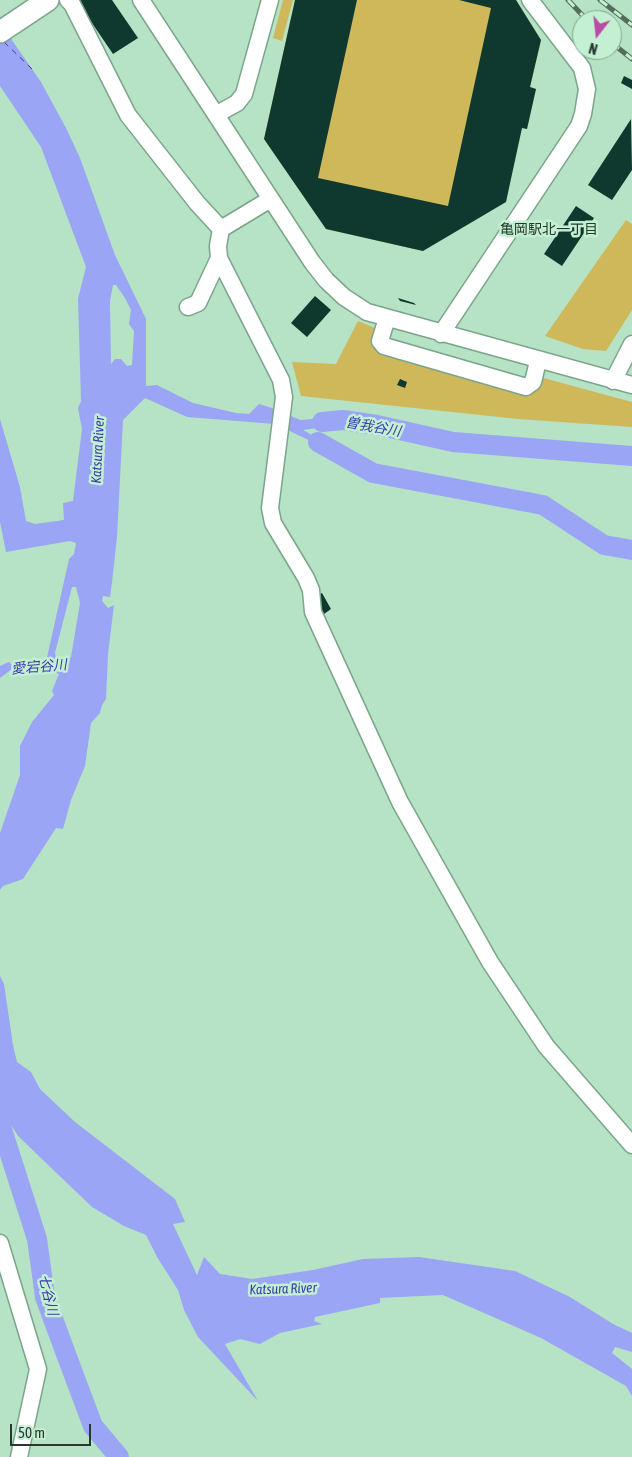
<!DOCTYPE html>
<html>
<head>
<meta charset="utf-8">
<style>
  body { margin:0 }
  #map { position:relative; width:632px; height:1457px; overflow:hidden; background:#b6e2c5; font-family:"Asap Condensed",sans-serif }
  canvas { display:block }
  .north { position:absolute; left:572px; top:10px; width:50px; height:50px; box-sizing:border-box; background:#c3efd2; border:1px solid #85a690; border-radius:50%; rotate:196deg; font-size:14px; font-weight:700; line-height:20px; text-align:center; color:#27382d }
  .north::after { content:''; display:block; margin:auto; width:18px; height:22px; background:#bc4ba6; clip-path:polygon(50% 0,100% 100%,50% 72%,0 100%) }
  .scale { position:absolute; left:10px; top:1424px; width:81px; height:22px; box-sizing:border-box; border:2px solid #27382d; border-top:0; padding-left:6px; font-size:15px; line-height:18px; white-space:nowrap; color:#27382d; -webkit-text-stroke:4px #c3efd2; paint-order:stroke }
</style>
</head>
<body>
<div id="map">
<canvas width="632" height="1457"></canvas>
<div class="north">N</div>
<div class="scale">50 m</div>
</div>
<script>
const c = document.querySelector('canvas').getContext('2d');
c.lineJoin = 'round';
function fill(path, color) {
  c.fillStyle = color;
  c.fill(path, 'evenodd');
}
function toPath(rows) {
  const path = new Path2D();
  for (const r of rows) {
    path.moveTo(r[0], r[1]);
    for (let i = 2; i < r.length; i += 2) path.lineTo(r[i], r[i + 1]);
  }
  return path;
}
function stroke(path, color, width, dash) {
  c.strokeStyle = color;
  c.lineWidth = width;
  c.lineCap = dash ? 'butt' : 'round';
  c.setLineDash(dash || []);
  c.stroke(path);
}
function drawText(font, color, halo, rows, align = 'center') {
  c.font = font + ' "Asap Condensed","Noto Sans JP",sans-serif';
  c.lineWidth = 5;
  c.setLineDash([]);
  c.textBaseline = 'middle';
  c.strokeStyle = halo;
  c.fillStyle = color;
  for (const [text, x, y, turn = 0] of rows) {
    c.save();
    c.translate(x, y);
    c.rotate((+turn || 0) * Math.PI / 180);
    c.textAlign = isNaN(turn) ? turn : align;
    if (halo) c.strokeText(text, 0, 0);
    c.fillText(text, 0, 0);
    c.restore();
  }
}
const green = toPath([
  [283,0,293,0,282,41,273,38],
  [295,0,516,0,541,40,530,87,536,89,527,129,522,128,423,251,326,229,264,139],
  [626,220,632,224,632,310,606,351,583,349,545,336],
  [358,321,380,330,376,340,527,391,540,377,632,402,632,427,518,419,301,396,292,362,336,364]
]);
const water = toPath([
  [0,23,41,82,66,128,80,158,115,255,146,319,146,386,157,385,193,403,236,413,249,414,259,404,275,409,300,420,349,416,346,424,303,430,341,452,340,455,275,424,187,417,145,398,123,420,117,537,112,582,110,597,103,596,102,601,108,608,114,605,108,654,106,699,102,705,100,713,91,723,85,766,71,800,63,829,56,828,23,879,3,886,0,890,0,833,20,775,20,746,32,722,54,695,52,691,59,674,46,669,22,667,12,669,0,678,0,666,9,662,12,665,24,665,46,662,69,559,74,554,76,543,70,541,6,552,0,522,0,419,20,487,26,521,35,524,64,520,63,503,73,501,82,429,78,408,81,401,78,299,86,267,41,147,0,86],
  [113,285,116,285,125,298,131,310,129,324,134,331,132,365,127,366,121,359,115,359,111,364,110,301],
  [72,587,76,587,80,603,71,657,63,661,56,658,55,653],
  [0,976,4,984,13,1045,17,1062,31,1072,40,1089,75,1122,175,1199,185,1222,173,1224,197,1275,204,1257,220,1274,252,1279,313,1270,363,1259,419,1257,515,1271,570,1297,613,1324,632,1333,632,1352,615,1347,612,1353,632,1369,632,1396,626,1386,541,1338,443,1295,380,1298,380,1303,315,1317,314,1321,322,1324,280,1333,260,1344,240,1339,225,1344,258,1401,198,1337,184,1310,178,1290,157,1257,146,1235,124,1226,92,1207,18,1136,9,1122,7,1124,24,1175,21,1182,5,1144,0,1123]
]);
const river = toPath([
  [322,422,343,420,377,425,453,442,632,456],
  [318,442,373,473,543,505,604,545,632,550],
  [0,1123,37,1239,45,1297,66,1354,93,1426,119,1457]
]);
const ferry = toPath([
  [4,42,32,69]
]);
const building = toPath([
  [79,0,112,0,138,38,113,54,77,1],
  [295,0,357,0,318,178,448,206,491,8,459,0,516,0,541,40,530,87,536,89,527,129,522,128,506,202,423,251,326,229,264,139],
  [624,76,632,80,632,89,621,83],
  [631,119,632,170,612,200,588,185],
  [576,206,594,218,562,266,544,254],
  [315,296,331,310,307,337,291,323],
  [398,298,414,303,416,305,400,301],
  [400,379,407,382,405,388,397,385],
  [322,593,331,609,324,614,314,598]
]);
const minor = toPath([
  [68,0,72,4,128,115,197,203,221,229],
  [141,0,312,262,326,280,344,297,367,312,632,385],
  [217,114,237,103,244,94,270,0],
  [269,200,221,229,218,246,219,258,281,380,284,397,270,508,273,523,306,578,311,590,313,612,400,802,490,962,546,1046,632,1145],
  [188,307,198,303,219,258],
  [387,318,380,341,384,346,526,387,533,382,538,361],
  [441,334,579,126,583,114,587,89,582,68,530,0],
  [613,381,632,344],
  [0,1243,38,1369,19,1457]
]);
const major = toPath([
  [0,32,48,0]
]);
const rail = toPath([
  [568,0,587,20],
  [600,0,632,25],
  [612,43,632,59]
]);
const neighbourhoodNames = [
  ["亀岡駅北一丁目",549,230]
];
const waterNames = [
  ["曽我谷川",373,427,10],
  ["Katsura River",98,450,-87],
  ["愛宕谷川",39,667,-5],
  ["Katsura River",283,1289,-2],
  ["七谷川",48,1295,76]
];
fill(green, '#cfb85a');
fill(water, '#9aa6f5');
stroke(river, '#9aa6f5', 20);
stroke(ferry, '#3b3bab', 1, [6, 5]);
fill(building, '#0f382f');
stroke(minor, '#7ba58a', 19);
stroke(major, '#7ba58a', 24);
stroke(minor, '#fff', 16);
stroke(major, '#fff', 21);
stroke(rail, '#546d5c', 5);
stroke(rail, '#c3efd2', 3, [9]);
drawText('14px', '#27382d', '#c3efd2', neighbourhoodNames);
drawText('italic 14px', '#3b3bab', '#c3efd2', waterNames);
</script>
</body>
</html>
